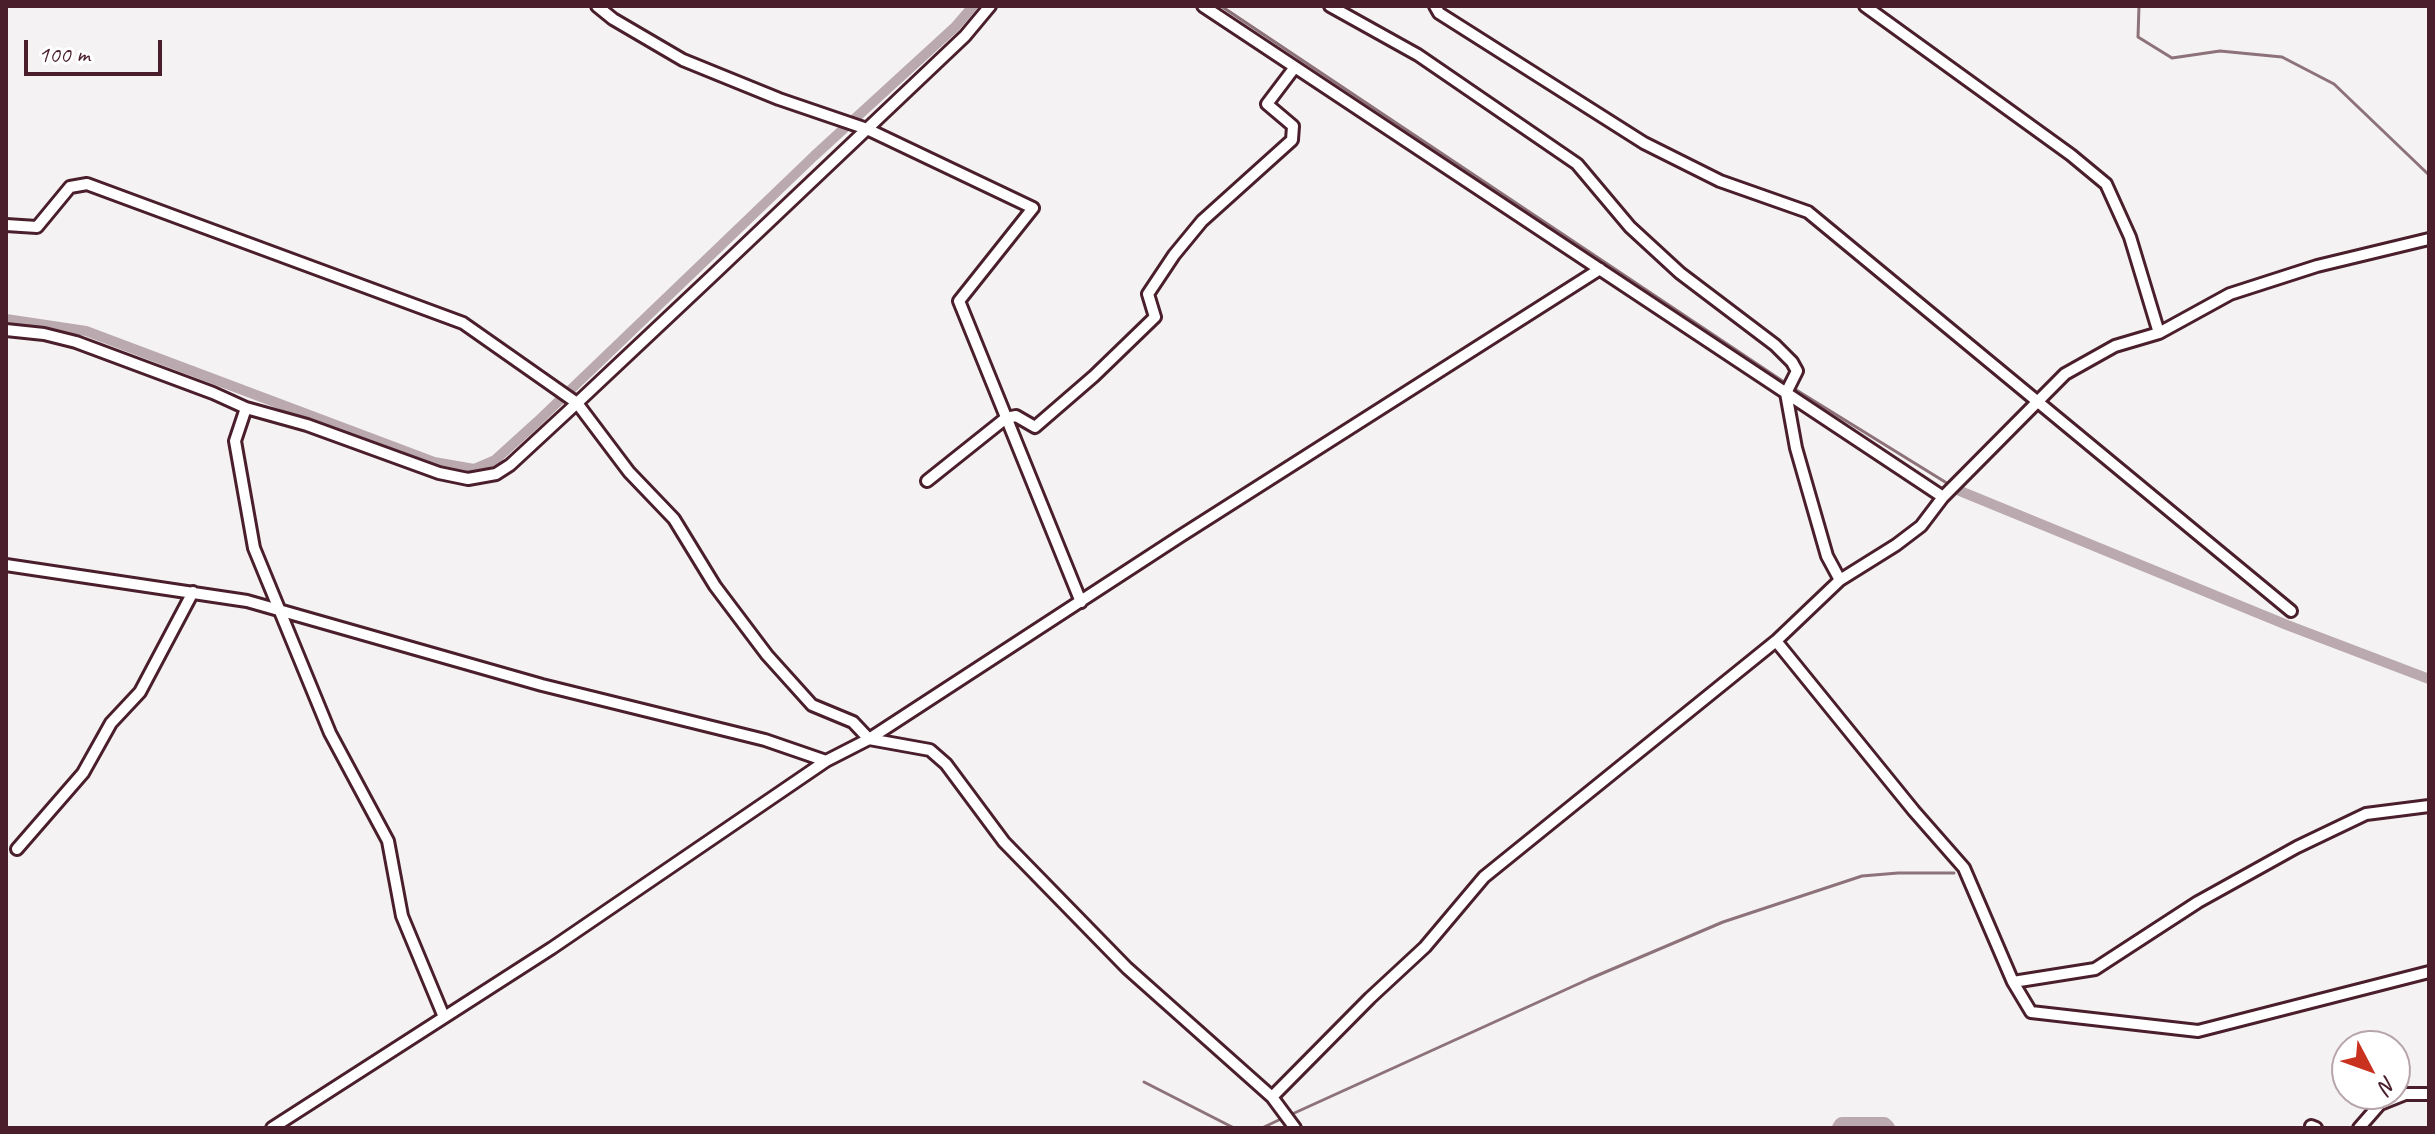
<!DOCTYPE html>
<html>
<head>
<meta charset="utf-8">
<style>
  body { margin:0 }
  #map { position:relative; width:2435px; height:1134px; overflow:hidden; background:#f4f2f2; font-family:Caveat,sans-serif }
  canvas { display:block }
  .frame { position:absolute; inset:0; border:8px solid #4a1f2b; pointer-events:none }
  .north { position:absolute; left:2331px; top:1030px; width:80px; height:80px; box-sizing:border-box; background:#fff; border:2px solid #b7a5aa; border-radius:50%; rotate:131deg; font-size:22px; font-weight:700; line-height:32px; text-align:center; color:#4a1f2b }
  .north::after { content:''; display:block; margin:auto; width:28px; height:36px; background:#c8321e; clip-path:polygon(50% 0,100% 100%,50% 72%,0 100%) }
  .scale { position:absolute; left:24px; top:40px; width:138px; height:36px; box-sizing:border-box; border:4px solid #4a1f2b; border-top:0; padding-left:10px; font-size:24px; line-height:28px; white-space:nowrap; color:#4a1f2b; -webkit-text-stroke:6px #fff; paint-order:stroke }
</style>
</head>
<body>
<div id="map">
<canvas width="2435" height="1134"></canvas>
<div class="frame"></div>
<div class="north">N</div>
<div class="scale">100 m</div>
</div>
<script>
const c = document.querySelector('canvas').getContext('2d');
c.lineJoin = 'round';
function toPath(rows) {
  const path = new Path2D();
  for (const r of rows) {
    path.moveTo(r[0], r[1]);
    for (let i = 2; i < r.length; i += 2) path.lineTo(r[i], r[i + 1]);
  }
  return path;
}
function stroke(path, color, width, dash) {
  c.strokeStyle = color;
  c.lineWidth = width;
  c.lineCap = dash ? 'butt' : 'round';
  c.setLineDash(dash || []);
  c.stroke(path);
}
const stream = toPath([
  [1221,6,1787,384],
  [2139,6,2138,37,2172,58,2220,51,2282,57,2334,84,2429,175],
  [1793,388,1950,485],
  [1144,1082,1234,1128],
  [1290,1115,1589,979,1723,922,1862,876,1898,873,1954,873],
  [1262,1128,1283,1118]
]);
const canal = toPath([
  [6,319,86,331,434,462,474,469,495,460,538,421,814,156,955,27,973,6],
  [1960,491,2287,625,2429,679]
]);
const river = toPath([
  [1840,1128,1842,1125,1884,1125,1887,1128]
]);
const minor = toPath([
  [597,6,613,19,683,60,779,99,867,129,1033,208,959,301,1081,602],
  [1203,6,1943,497],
  [1330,6,1418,55,1577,164,1630,227,1680,273,1775,345,1792,362,1797,371,1786,393,1796,448,1827,556,1840,580],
  [1435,6,1439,13,1644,143,1720,181,1808,212,2291,611],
  [1865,6,2071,155,2106,184,2130,237,2159,333],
  [6,225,37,227,70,187,87,184,463,323,577,403,629,472,674,519,715,586,767,655,812,705,853,722,869,739,930,750,946,764,1004,842,1127,968,1272,1097,1295,1128],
  [6,330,44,334,76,342,213,393,246,408,307,425,439,473,468,479,496,474,510,465,577,403,712,276,965,36,990,6],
  [246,408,235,441,254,548,330,733,388,841,402,916,444,1017],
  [927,481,1006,418,1016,416,1035,427,1094,376,1155,317,1148,294,1174,255,1202,221,1292,140,1293,126,1267,104,1295,67],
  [6,565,247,601,542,685,765,740,826,761],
  [1776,641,1914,811,1964,868,2013,982,2095,969,2198,902,2297,847,2366,814,2429,806],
  [17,849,83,773,111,723,140,692,193,592],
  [2013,982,2031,1012,2198,1031,2429,972],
  [1272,1097,1370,998,1425,947,1484,877,1776,641,1840,580,1896,545,1921,526,1943,497,2065,374,2115,346,2159,333,2230,294,2317,266,2429,239],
  [2311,1126,2316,1128],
  [272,1128,552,948,826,761,869,739,1179,537,1600,269],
  [2359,1128,2380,1104,2405,1094,2429,1094]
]);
stroke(stream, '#8d727a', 3);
stroke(canal, '#baa9ae', 10);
stroke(river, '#baa9ae', 16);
stroke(minor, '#4a1f2b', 16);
stroke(minor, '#fff', 10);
</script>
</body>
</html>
